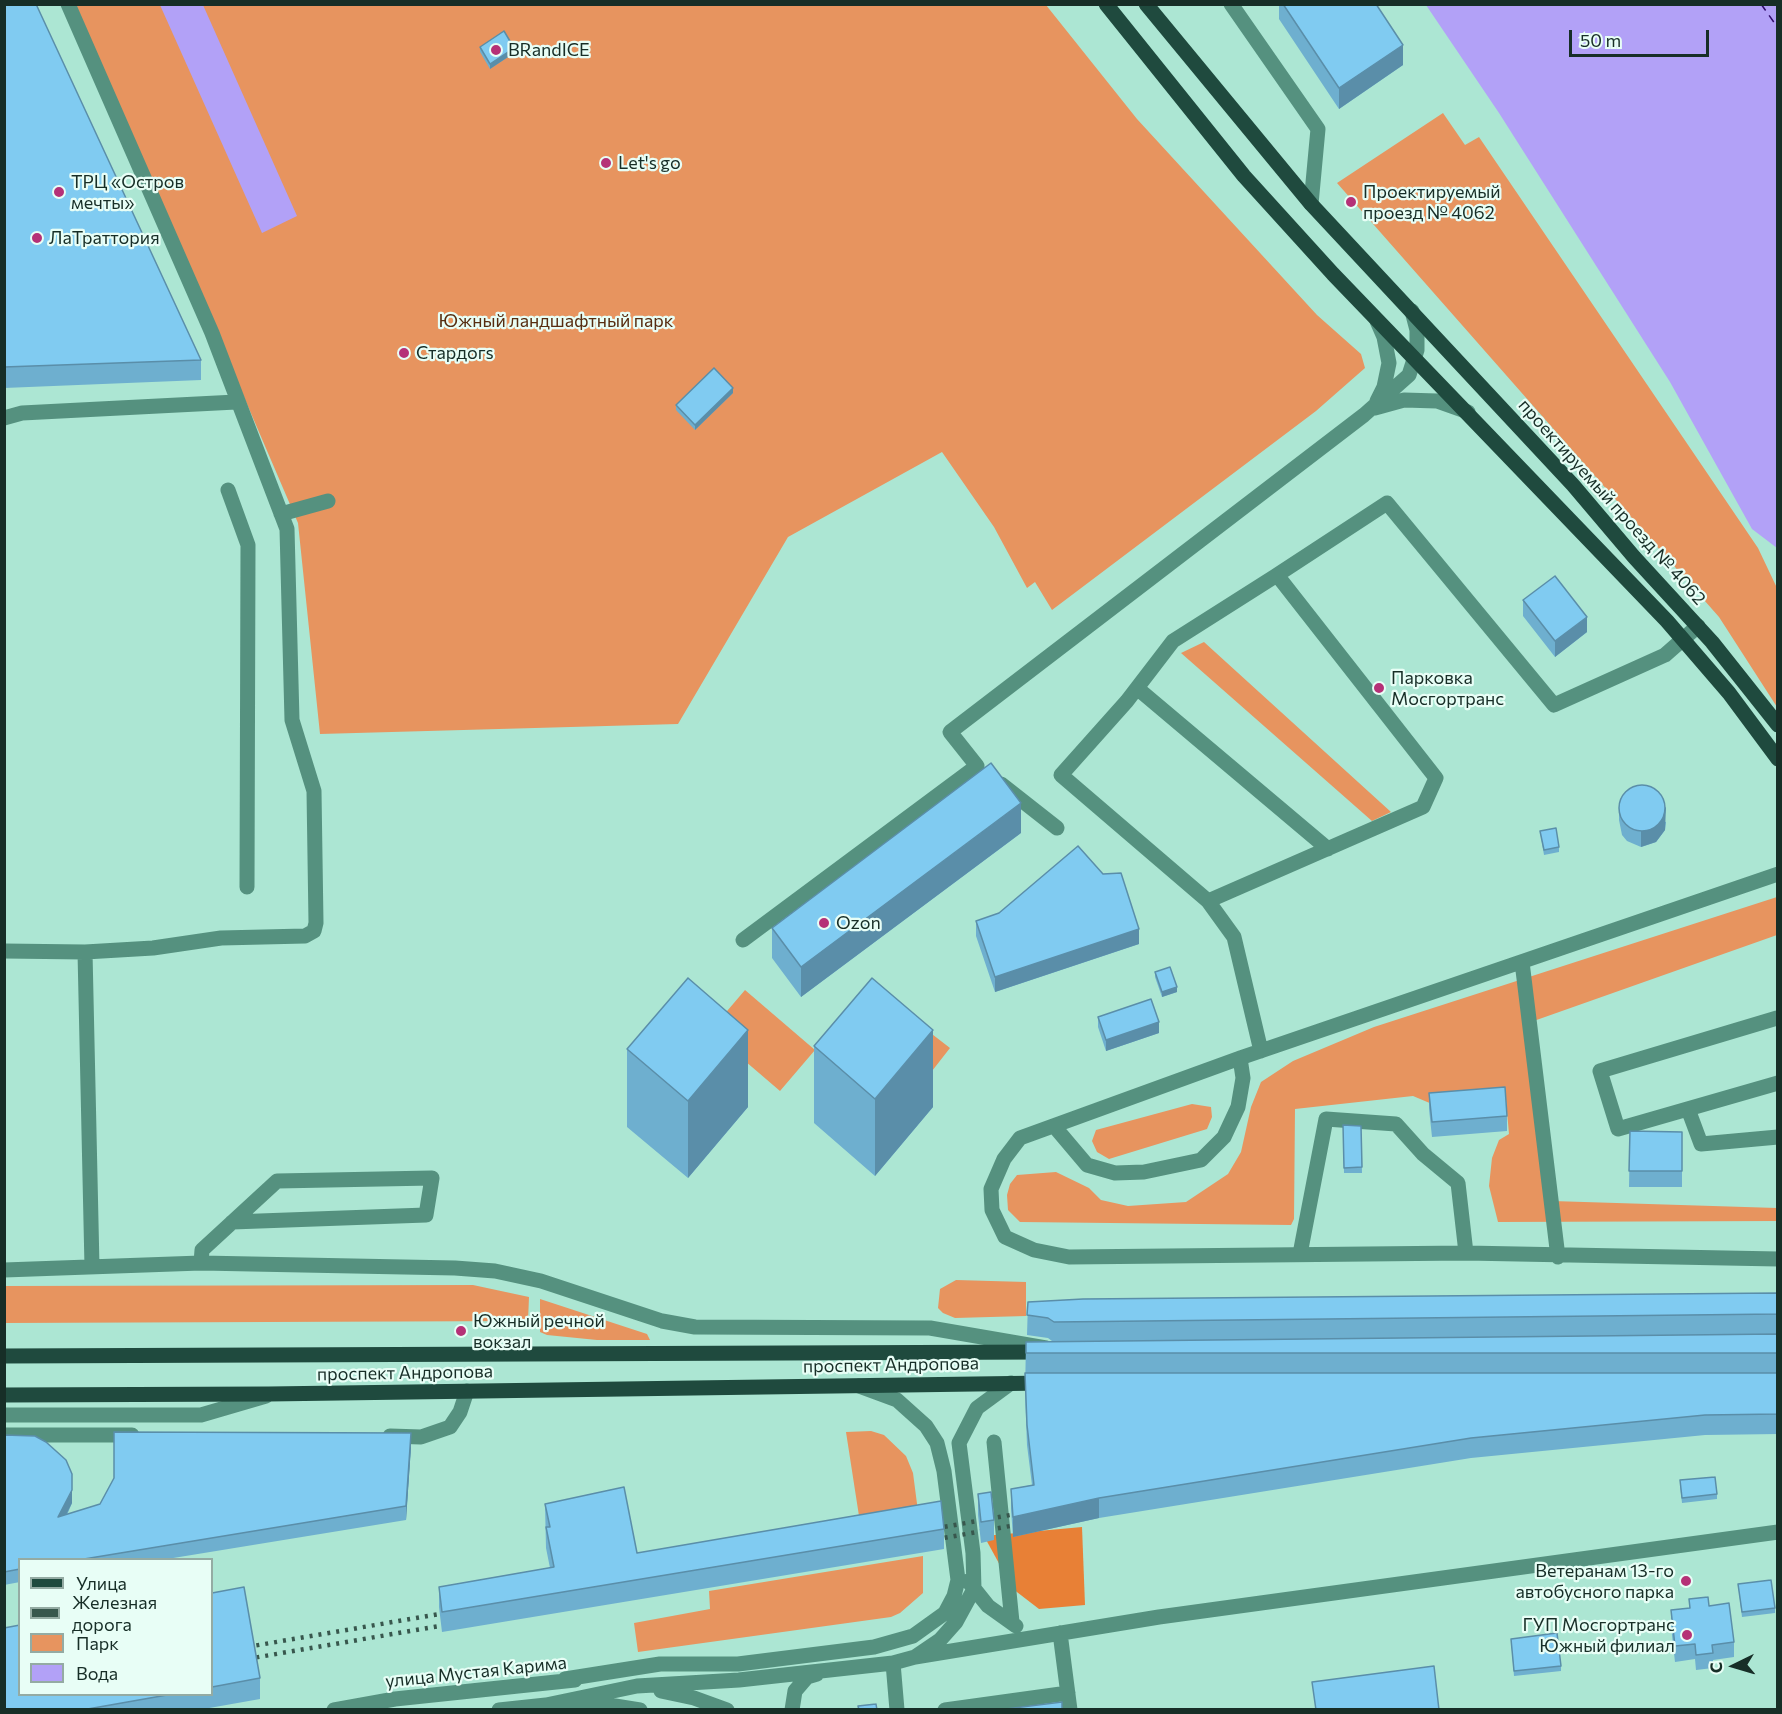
<!DOCTYPE html>
<html>
<head>
<meta charset="utf-8">
<style>
  body { margin:0 }
  #map { position:relative; width:1782px; height:1714px; overflow:hidden; background:#ace6d3; font-family:Commissioner,sans-serif }
  canvas { display:block }
  .frame { position:absolute; inset:0; border:6px solid #172e27; pointer-events:none }
  .legend { position:absolute; left:18px; top:1558px; width:195px; height:138px; box-sizing:border-box; background:#e8fef6; border:2px solid #94aba3; margin:0; padding:8px 10px; list-style:none; font-size:18px; color:#172e27 }
  .legend li { display:flex; align-items:center; gap:12px; height:30px }
  .legend b { width:30px; border:2px solid #94aba3 }
  .north { position:absolute; left:1704px; top:1636px; width:60px; height:60px; -webkit-text-stroke:4px #e8fef6; paint-order:stroke; rotate:265deg; font-size:16px; font-weight:700; line-height:24px; text-align:center; color:#172e27 }
  .north::after { content:''; display:block; margin:auto; width:21px; height:27px; background:#172e27; clip-path:polygon(50% 0,100% 100%,50% 72%,0 100%) }
  .scale { position:absolute; left:1569px; top:30px; width:140px; height:27px; box-sizing:border-box; border:3px solid #172e27; border-top:0; padding-left:8px; font-size:18px; line-height:21px; white-space:nowrap; color:#172e27; -webkit-text-stroke:4px #e8fef6; paint-order:stroke }
</style>
</head>
<body>
<div id="map">
<canvas width="1782" height="1714"></canvas>
<div class="frame"></div>
<ul class="legend">
<li><b style="height:8px;background:#1f4a3e"></b>Улица</li>
<li><b style="height:8px;background:#38574d"></b>Железная дорога</li>
<li><b style="height:16px;background:#e7945f"></b>Парк</li>
<li><b style="height:16px;background:#b2a1f7"></b>Вода</li>
</ul>
<div class="north">С</div>
<div class="scale">50 m</div>
</div>
<script>
const c = document.querySelector('canvas').getContext('2d');
c.lineJoin = 'round';
function fill(path, color) {
  c.fillStyle = color;
  c.fill(path, 'evenodd');
}
function toPath(rows) {
  const path = new Path2D();
  for (const r of rows) {
    if (r.length === 3) {
      path.moveTo(r[0] + r[2], r[1]);
      path.arc(r[0], r[1], r[2], 0, 2 * Math.PI);
      continue;
    }
    path.moveTo(r[0], r[1]);
    for (let i = 2; i < r.length; i += 2) path.lineTo(r[i], r[i + 1]);
  }
  return path;
}
function stroke(path, color, width, dash) {
  c.strokeStyle = color;
  c.lineWidth = width;
  c.lineCap = dash ? 'butt' : 'round';
  c.setLineDash(dash || []);
  c.stroke(path);
}
function drawText(font, color, halo, rows, align = 'center') {
  c.font = font + ' Commissioner,sans-serif';
  c.lineWidth = 4.5;
  c.setLineDash([]);
  c.textBaseline = 'middle';
  c.strokeStyle = halo;
  c.fillStyle = color;
  for (const [text, x, y, turn = 0] of rows) {
    c.save();
    c.translate(x, y);
    c.rotate((+turn || 0) * Math.PI / 180);
    c.textAlign = isNaN(turn) ? turn : align;
    if (halo) c.strokeText(text, 0, 0);
    c.fillText(text, 0, 0);
    c.restore();
  }
}
const green = toPath([
  [76,5,1046,5,1137,119,1317,315,1361,354,1365,368,1316,411,1052,610,1035,582,1027,588,994,527,942,452,788,537,678,724,320,734,298,523],
  [1443,113,1465,145,1479,137,1758,548,1777,588,1777,707,1719,617,1337,183],
  [1204,642,1391,812,1372,821,1181,653],
  [1777,897,1777,935,1528,1023,1552,1201,1777,1208,1777,1221,1498,1222,1489,1186,1492,1158,1499,1140,1509,1134,1506,1100,1432,1104,1413,1096,1295,1109,1294,1219,1291,1225,1020,1222,1008,1210,1007,1195,1010,1184,1017,1175,1056,1172,1089,1188,1101,1200,1128,1206,1186,1202,1228,1174,1241,1152,1251,1107,1261,1082,1293,1061,1374,1027],
  [745,990,815,1050,780,1091,710,1031],
  [906,1014,950,1048,932,1071],
  [1192,1104,1211,1107,1212,1117,1207,1129,1109,1159,1097,1152,1092,1141,1096,1130],
  [956,1280,1026,1282,1026,1316,955,1318,943,1313,938,1308,940,1289],
  [473,1285,529,1297,528,1321,5,1323,5,1286],
  [540,1299,647,1334,650,1340,597,1340,547,1335,540,1332],
  [871,1431,884,1435,906,1456,913,1473,919,1519,861,1529,846,1432],
  [923,1556,923,1593,900,1613,891,1617,638,1652,634,1623,710,1609,709,1591]
]);
const forest = toPath([
  [1082,1527,1085,1605,1039,1609,1013,1589,984,1536]
]);
const water = toPath([
  [160,5,203,5,297,216,262,233],
  [1426,5,1777,5,1777,548,1752,529,1670,382,1499,113]
]);
const ferry = toPath([
  [1761,4,1778,28]
]);
const minor = toPath([
  [1231,4,1318,129,1311,204],
  [1377,401,1384,387,1389,363,1384,337,1377,321],
  [1375,408,1404,400,1437,401,1468,412],
  [4,418,22,413,236,402],
  [228,490,248,545,247,887],
  [281,514,328,501],
  [1277,575,1173,641,1127,701,1061,775,1208,901,1423,807,1436,778,1277,575,1387,503,1554,705,1665,655,1698,626],
  [1137,688,1328,849],
  [1001,784,1057,828],
  [1778,874,1240,1058,1020,1138,1004,1159,991,1189,992,1210,1005,1237,1034,1250,1069,1257,1466,1253,1778,1259],
  [1208,901,1234,937,1261,1051],
  [743,940,977,766,950,732,1364,415,1409,375,1417,350,1417,330,1412,311],
  [4,951,85,952,153,948,221,938,305,936,314,931,316,923,314,791,292,720,287,529,212,333,68,4],
  [85,952,92,1267],
  [1522,962,1558,1257],
  [1777,1018,1600,1071,1618,1129,1778,1083],
  [1688,1109,1701,1144,1778,1137],
  [1054,1126,1087,1165,1115,1173,1144,1172,1201,1160,1224,1137,1238,1107,1243,1078,1240,1058],
  [1300,1254,1326,1119,1396,1124,1423,1154,1458,1183,1466,1253],
  [201,1263,202,1250,277,1181,432,1178,426,1215,232,1222],
  [4,1270,201,1263,455,1268,495,1271,541,1281,662,1321,695,1327,930,1328,1046,1348],
  [4,1415,201,1415,266,1396],
  [4,1435,132,1435],
  [390,1436,421,1437,450,1427,460,1412,467,1391],
  [994,1442,1012,1622],
  [968,1581,988,1606,1016,1626],
  [1060,1633,1070,1710],
  [915,1657,1159,1617,1778,1532],
  [893,1663,897,1710],
  [565,1679,660,1664,738,1664,874,1647,913,1636,945,1613,954,1596,958,1580,944,1471,937,1443,926,1426,897,1400,859,1386],
  [661,1691,694,1698,727,1710],
  [546,1705,637,1686,739,1680,893,1663,915,1657,940,1640,956,1622,974,1589,973,1553,959,1443,977,1408,1011,1383],
  [334,1710,395,1699,575,1680],
  [499,1710,546,1705,615,1706,640,1710],
  [792,1710,795,1691,807,1677,817,1674],
  [945,1710,1068,1693]
]);
const major = toPath([
  [1106,4,1244,176,1333,274,1667,621,1729,693,1778,759],
  [1146,4,1311,204,1573,485,1634,557,1712,642,1778,725],
  [4,1356,1046,1352],
  [4,1395,269,1394,1046,1383]
]);
const rail = toPath([
  [927,1530,1027,1512],
  [927,1541,1027,1523],
  [212,1653,457,1611],
  [212,1665,457,1623]
]);
const wall = toPath([
  [4,4,201,360,201,380,4,388],
  [1279,4,1376,4,1403,65,1339,109,1279,19],
  [480,47,514,53,490,69,480,52],
  [733,393,695,430,676,410,676,405],
  [1523,600,1587,632,1555,657,1523,616],
  [1619,805,1666,822,1665,830,1656,842,1641,847,1627,841,1622,835,1619,820],
  [1540,831,1559,847,1559,852,1544,855],
  [1021,833,801,997,772,958,772,928],
  [976,921,1139,944,995,992,976,936],
  [1155,972,1177,992,1162,997,1155,977],
  [1098,1017,1159,1033,1106,1051,1098,1027],
  [814,1046,933,1107,875,1176,814,1123],
  [627,1049,748,1107,688,1178,627,1127],
  [1429,1093,1507,1116,1507,1131,1432,1137,1429,1109],
  [1343,1125,1361,1126,1362,1173,1344,1173],
  [1630,1131,1682,1132,1682,1187,1629,1187],
  [1778,1293,1778,1434,1705,1435,1471,1458,1099,1518,1013,1537,1011,1509,1011,1489,1032,1485,1027,1445,1025,1393,1026,1342,1052,1341,1048,1338,1027,1335,1028,1302],
  [4,1435,72,1503,67,1515,411,1447,406,1520,161,1560,20,1560,20,1582,4,1585],
  [1680,1485,1717,1494,1717,1499,1682,1503],
  [978,1494,994,1520,994,1540,981,1543,978,1515],
  [545,1504,637,1553,944,1529,944,1549,442,1632,439,1607,439,1587,550,1568,546,1548],
  [1738,1584,1775,1608,1775,1613,1742,1617],
  [212,1593,260,1678,260,1699,198,1710,4,1710,20,1695,212,1695],
  [1689,1599,1709,1606,1734,1642,1734,1657,1713,1660,1713,1668,1696,1670,1695,1659,1675,1662,1671,1626,1671,1610,1689,1609],
  [1511,1639,1561,1666,1561,1671,1514,1676]
]);
const shadedWall = toPath([
  [1403,45,1403,65,1339,109,1339,88],
  [514,48,514,53,490,69,490,64],
  [733,388,733,393,695,430,695,425],
  [1587,617,1587,632,1555,657,1555,641],
  [1021,803,1021,833,801,997,801,967],
  [1666,807,1665,830,1656,842,1641,847,1641,831],
  [1139,929,1139,944,995,992,995,977],
  [1177,987,1177,992,1162,997,1162,992],
  [1159,1022,1159,1033,1106,1051,1106,1040],
  [748,1030,748,1107,688,1178,688,1101],
  [933,1030,933,1107,875,1176,875,1099],
  [411,1433,411,1447,406,1520,406,1506],
  [72,1490,72,1503,58,1531,58,1517],
  [1099,1498,1099,1518,1013,1537,1013,1517]
]);
const building = toPath([
  [4,4,36,4,201,360,4,367,4,4],
  [1283,4,1376,4,1403,45,1339,88,1283,4],
  [504,31,514,48,490,64,480,47,504,31],
  [714,368,733,388,695,425,676,405,714,368],
  [1555,576,1587,617,1555,641,1523,600,1555,576],
  [991,763,1021,803,801,967,772,928,991,763],
  [1642,808,23],
  [1556,828,1559,847,1544,850,1540,831,1556,828],
  [1078,846,1103,874,1121,873,1139,929,995,977,976,921,999,913,1078,846],
  [1170,967,1177,987,1162,992,1155,972,1170,967],
  [688,978,748,1030,688,1101,627,1049,688,978],
  [872,978,933,1030,875,1099,814,1046,872,978],
  [1151,999,1159,1022,1106,1040,1098,1017,1151,999],
  [1505,1087,1507,1116,1432,1122,1429,1093,1505,1087],
  [1343,1125,1361,1126,1362,1167,1344,1168,1343,1125],
  [1630,1131,1682,1132,1682,1171,1629,1171,1630,1131],
  [1778,1293,1778,1314,1054,1322,1048,1318,1027,1315,1028,1302,1083,1299,1778,1293],
  [1778,1334,1778,1353,1026,1353,1026,1342,1778,1334],
  [1025,1373,1778,1373,1778,1414,1705,1415,1471,1438,1099,1498,1013,1517,1011,1489,1034,1485,1027,1425,1025,1373],
  [114,1432,411,1433,406,1506,78,1560,20,1560,20,1569,4,1572,4,1435,35,1436,46,1442,66,1460,72,1474,72,1490,58,1517,100,1504,114,1478,114,1432],
  [1715,1477,1717,1494,1682,1498,1680,1480,1715,1477],
  [624,1487,637,1553,941,1501,944,1529,442,1612,439,1587,554,1567,546,1527,550,1527,545,1504,624,1487],
  [991,1492,994,1520,981,1522,978,1494,991,1492],
  [1771,1580,1775,1608,1742,1612,1738,1584,1771,1580],
  [244,1587,260,1678,212,1687,212,1593,244,1587],
  [1708,1597,1709,1606,1729,1603,1734,1642,1712,1645,1713,1653,1696,1655,1695,1644,1675,1646,1671,1610,1690,1608,1689,1599,1708,1597],
  [20,1625,20,1695,167,1695,82,1710,4,1710,4,1628,20,1625],
  [1557,1633,1561,1666,1514,1671,1511,1639,1557,1633],
  [1434,1666,1439,1710,1316,1710,1312,1682,1434,1666],
  [1062,1702,1062,1710,998,1710,1062,1702],
  [876,1704,877,1710,859,1710,858,1706,876,1704]
]);
const markers = [
  [496,50,6,"#b53177"],
  [606,163,6,"#b53177"],
  [59,192,6,"#b53177"],
  [1351,202,6,"#b53177"],
  [37,238,6,"#b53177"],
  [404,353,6,"#b53177"],
  [1379,688,6,"#b53177"],
  [824,923,6,"#b53177"],
  [461,1331,6,"#b53177"],
  [1686,1581,6,"#b53177"],
  [1687,1635,6,"#b53177"]
];
const poiNames = [
  ["BRandICE",508,50],
  ["Let's go",618,163],
  ["ТРЦ «Остров",71,182],
  ["мечты»",71,203],
  ["Проектируемый",1363,192],
  ["проезд № 4062",1363,213],
  ["ЛаТраттория",49,238],
  ["Стардогs",416,353],
  ["Парковка",1391,678],
  ["Мосгортранс",1391,699],
  ["Ozon",836,923],
  ["Южный речной",473,1321],
  ["вокзал",473,1342],
  ["Ветеранам 13-го",1674,1571,"right"],
  ["автобусного парка",1674,1592,"right"],
  ["ГУП Мосгортранс",1675,1625,"right"],
  ["Южный филиал",1675,1646,"right"]
];
const parkNames = [
  ["Южный ландшафтный парк",556,321]
];
const streetNames = [
  ["проектируемый проезд № 4062",1612,502,48],
  ["проспект Андропова",891,1365,-1],
  ["проспект Андропова",405,1373,-1],
  ["улица Мустая Карима",476,1672,-6]
];
fill(green, '#e7945f');
fill(forest, '#e88036');
fill(water, '#b2a1f7');
stroke(ferry, '#320c6c', 1.5, [8, 6]);
stroke(minor, '#55917f', 15);
stroke(major, '#1f4a3e', 15);
stroke(rail, '#38574d', 4.5, [3, 6]);
fill(wall, '#6eafcf');
fill(shadedWall, '#5a8ea9');
fill(building, '#80cbf1');
stroke(building, '#5a8ea9', 1.5);
for (const [x, y, r, color] of markers) {
  const dot = new Path2D();
  dot.arc(x, y, r, 0, 2 * Math.PI);
  c.fillStyle = color;
  c.fill(dot);
  stroke(dot, '#e8fef6', 2);
}
drawText('18px', '#172e27', '#e8fef6', poiNames, 'left');
drawText('18px', '#572d10', '#e8fef6', parkNames);
drawText('18px', '#172e27', '#e8fef6', streetNames);
</script>
</body>
</html>
